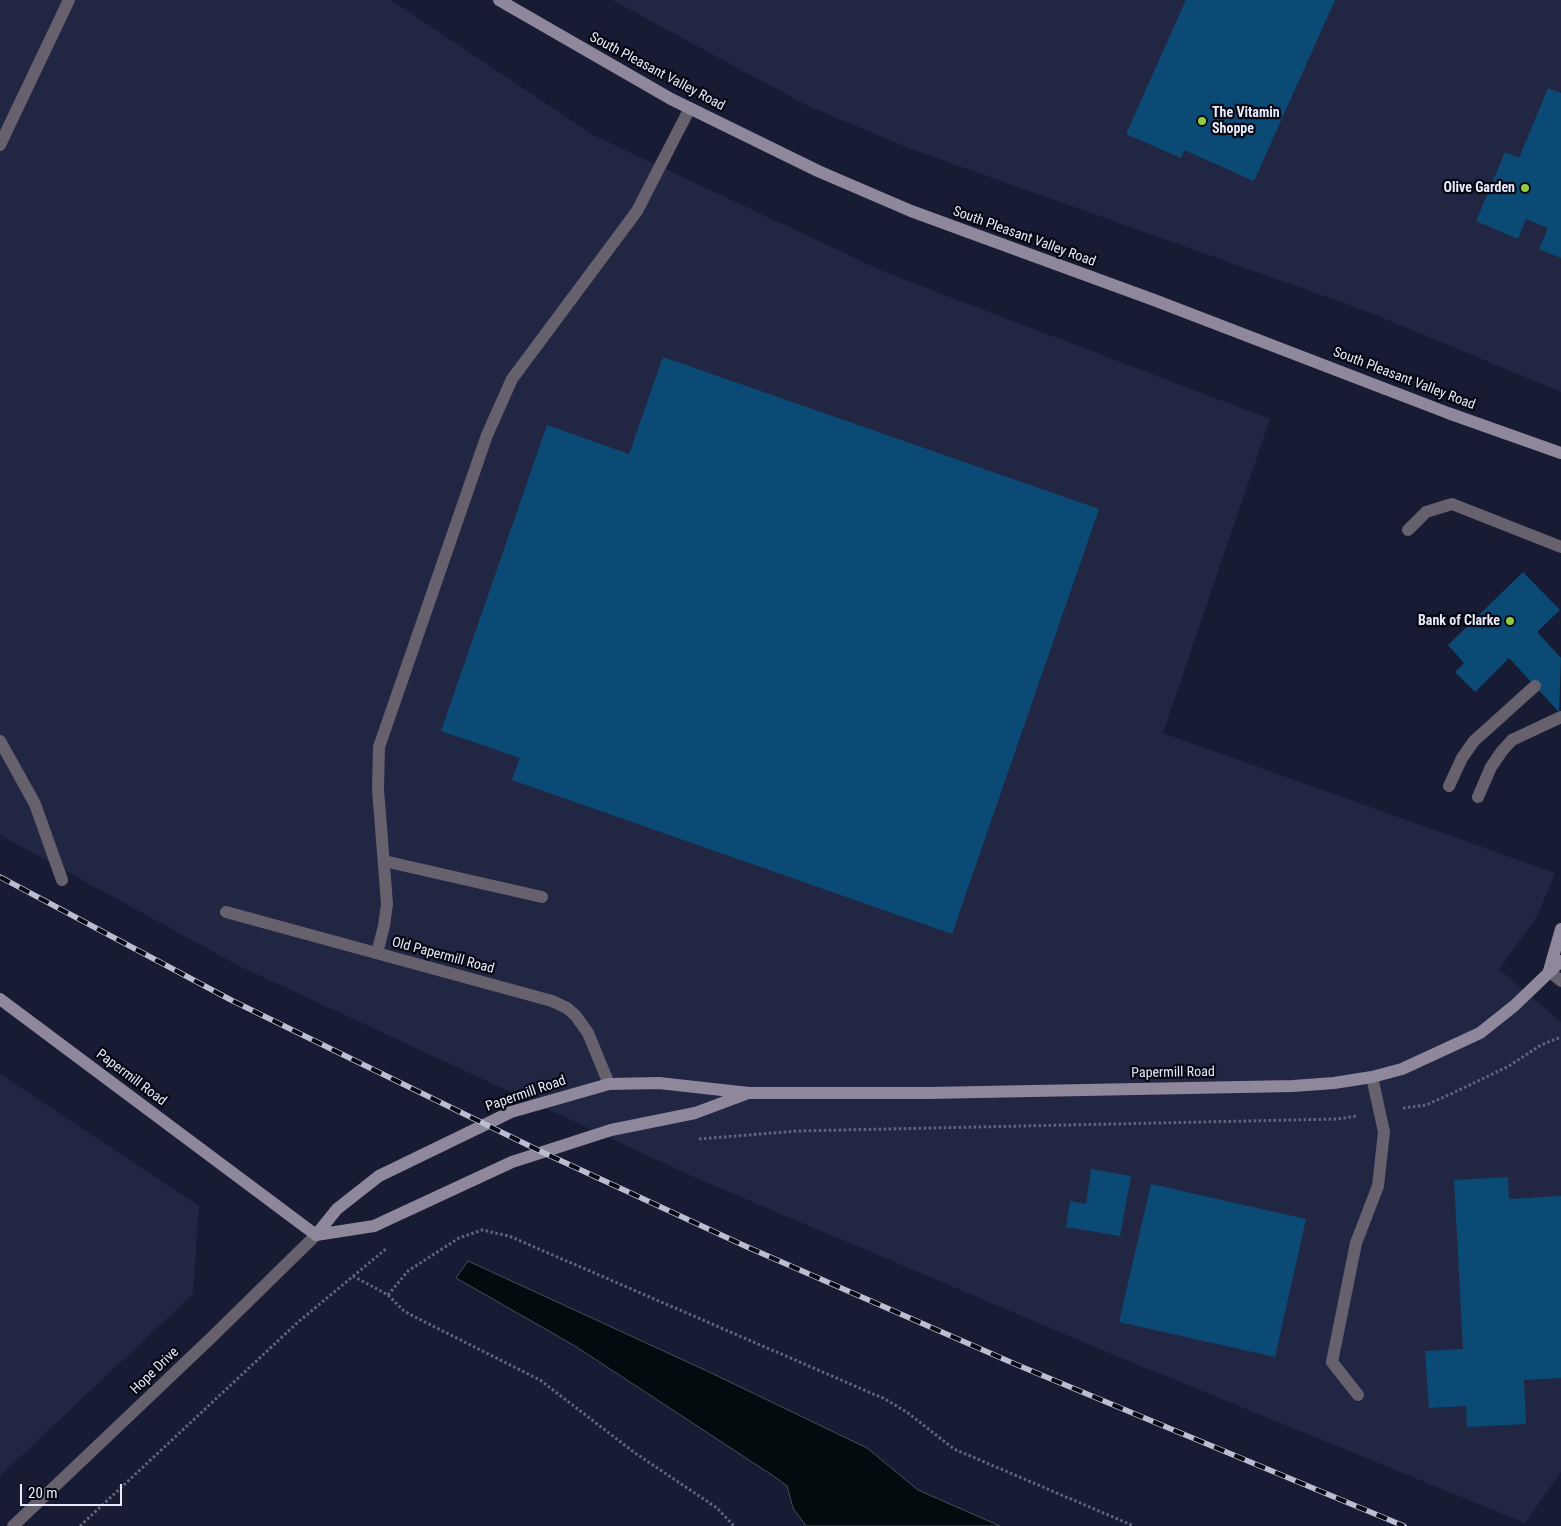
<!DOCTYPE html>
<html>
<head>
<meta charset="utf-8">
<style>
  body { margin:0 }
  #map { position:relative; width:1561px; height:1526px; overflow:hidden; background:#171b33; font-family:"Roboto Condensed",sans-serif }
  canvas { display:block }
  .scale { position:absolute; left:20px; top:1484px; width:102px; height:22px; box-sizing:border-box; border:2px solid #e6eafb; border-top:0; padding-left:6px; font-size:15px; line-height:18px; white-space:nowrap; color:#e6eafb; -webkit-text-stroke:4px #050711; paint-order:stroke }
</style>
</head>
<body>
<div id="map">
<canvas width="1561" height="1526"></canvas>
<div class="scale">20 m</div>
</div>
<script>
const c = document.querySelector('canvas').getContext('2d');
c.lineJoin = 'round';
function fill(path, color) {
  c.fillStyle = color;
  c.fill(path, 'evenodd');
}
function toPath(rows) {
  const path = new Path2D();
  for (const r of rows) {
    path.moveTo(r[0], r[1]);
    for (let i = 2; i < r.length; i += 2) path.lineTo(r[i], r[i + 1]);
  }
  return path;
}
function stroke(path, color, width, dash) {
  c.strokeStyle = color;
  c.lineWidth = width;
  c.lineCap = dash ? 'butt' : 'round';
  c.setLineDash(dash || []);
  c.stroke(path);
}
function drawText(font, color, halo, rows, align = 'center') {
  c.font = font + ' "Roboto Condensed",sans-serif';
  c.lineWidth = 4.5;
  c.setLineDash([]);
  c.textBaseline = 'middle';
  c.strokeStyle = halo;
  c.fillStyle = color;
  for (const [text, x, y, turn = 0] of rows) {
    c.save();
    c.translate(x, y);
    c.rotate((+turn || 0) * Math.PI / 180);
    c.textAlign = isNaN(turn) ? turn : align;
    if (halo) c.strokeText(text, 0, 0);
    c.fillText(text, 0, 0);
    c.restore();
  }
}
const built = toPath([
  [0,0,391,0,593,135,887,273,1270,419,1163,733,1555,873,1537,917,1499,969,1561,1022,1561,1472,1525,1523,1114,1355,696,1178,241,967,0,835],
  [612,0,1561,0,1561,392,1366,311,911,149,806,105],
  [0,1074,199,1206,193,1294,0,1476]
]);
const water = toPath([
  [468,1261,707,1371,867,1448,918,1490,1000,1526,806,1526,793,1508,787,1486,778,1479,575,1346,456,1278,468,1261]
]);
const building = toPath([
  [1186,0,1335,0,1254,181,1184,150,1181,158,1126,134],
  [1548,88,1561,93,1561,258,1539,249,1548,228,1526,219,1518,239,1476,221,1505,152,1519,158],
  [663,357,1099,509,952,934,512,780,520,758,441,731,547,425,629,454],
  [1523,572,1560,610,1537,632,1561,658,1559,712,1509,658,1475,692,1455,672,1464,663,1448,645],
  [1091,1169,1131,1176,1120,1236,1066,1227,1070,1201,1086,1204],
  [1508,1177,1509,1199,1561,1196,1561,1378,1524,1380,1526,1424,1467,1427,1466,1406,1429,1408,1425,1351,1463,1349,1454,1180],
  [1151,1184,1306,1219,1275,1357,1119,1322]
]);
const path = toPath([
  [1403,1108,1426,1105,1453,1093,1509,1066,1541,1045,1561,1037],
  [699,1139,797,1131,1338,1119,1357,1116],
  [353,1276,388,1295,404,1311,415,1317,540,1380,635,1453,717,1508,734,1526],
  [388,1295,408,1271,459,1238,482,1230,509,1236,885,1399,908,1413,954,1449,1134,1526],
  [80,1526,297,1323,387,1248]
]);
const service = toPath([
  [0,145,69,0],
  [1408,530,1426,512,1452,504,1561,547],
  [0,741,35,804,62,880],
  [1449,786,1462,758,1474,741,1535,686],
  [1478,797,1491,767,1502,751,1512,740,1561,717],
  [384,861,542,897],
  [377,953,384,926,387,904,378,789,379,747,487,435,512,379,637,211,690,108],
  [1358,1395,1332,1362,1356,1243,1378,1186,1384,1132,1372,1077]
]);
const minor = toPath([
  [226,912,552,1001,567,1008,576,1016,588,1033,609,1084],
  [1549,971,1561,981]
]);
const tertiary = toPath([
  [13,1526,212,1337,316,1235]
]);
const secondary = toPath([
  [499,0,671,99,818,171,911,211,1154,300,1448,413,1561,453],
  [1549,971,1561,929],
  [0,999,316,1235,374,1226,512,1162,611,1130,695,1113,746,1094],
  [316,1235,337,1209,379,1176,511,1112,609,1084,659,1083,749,1093,928,1093,1293,1086,1334,1083,1372,1077,1402,1069,1480,1033,1514,1006,1561,961]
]);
const rail = toPath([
  [0,877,231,1000,542,1152,745,1246,1015,1364,1404,1526]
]);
const markers = [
  [1202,121,5,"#90cd40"],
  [1525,188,5,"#90cd40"],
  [1510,621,5,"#90cd40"]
];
const streetNames = [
  ["South Pleasant Valley Road",657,72,28],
  ["South Pleasant Valley Road",1024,237,20],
  ["South Pleasant Valley Road",1404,379,21],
  ["Old Papermill Road",443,956,15],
  ["Papermill Road",1173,1073,-1],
  ["Papermill Road",131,1078,37],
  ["Papermill Road",526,1094,-19],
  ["Hope Drive",155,1371,-44]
];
const poiNames = [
  ["The Vitamin",1212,113,"left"],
  ["Shoppe",1212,129,"left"],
  ["Olive Garden",1515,188],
  ["Bank of Clarke",1500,621]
];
fill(built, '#212643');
fill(water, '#020c0f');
stroke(water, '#464f56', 1);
fill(building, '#0c4a76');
stroke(path, '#62667b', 3, [2.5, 2.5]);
stroke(service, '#66616d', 12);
stroke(minor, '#66616d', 12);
stroke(tertiary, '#66616d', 12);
stroke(secondary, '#8f879b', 12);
stroke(rail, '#babed1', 5.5);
stroke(rail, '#050711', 4, [11]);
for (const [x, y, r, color] of markers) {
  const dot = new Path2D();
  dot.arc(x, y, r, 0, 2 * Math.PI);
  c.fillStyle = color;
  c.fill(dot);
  stroke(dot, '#050711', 2);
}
drawText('14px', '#e6eafb', '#050711', streetNames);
drawText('bold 14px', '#e6eafb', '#050711', poiNames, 'right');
</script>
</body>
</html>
